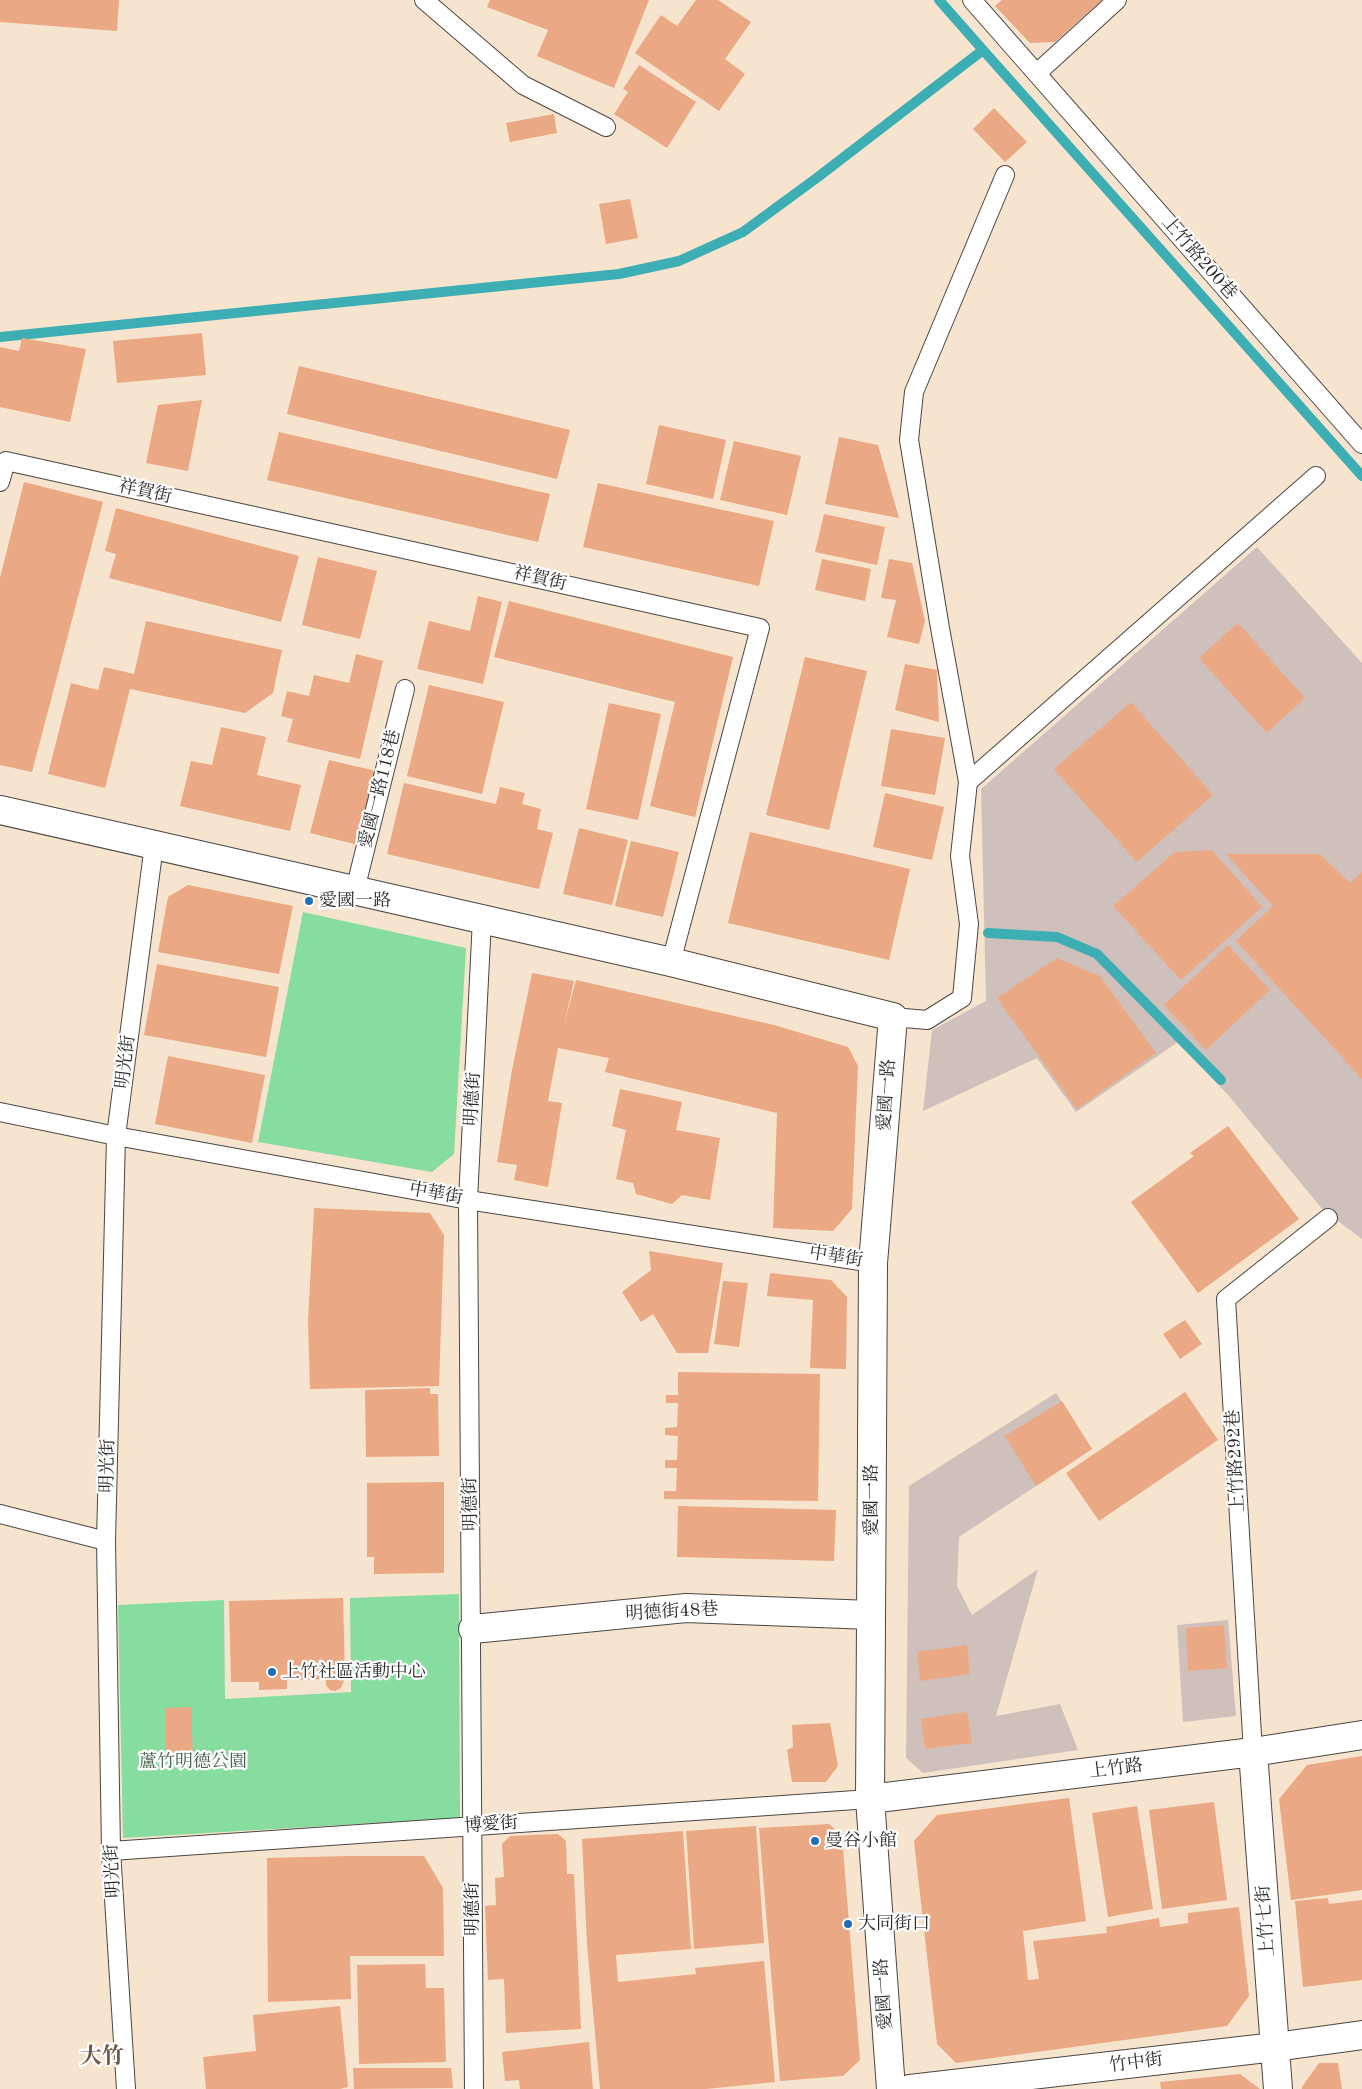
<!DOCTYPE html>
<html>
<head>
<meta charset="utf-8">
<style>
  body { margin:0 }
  canvas { display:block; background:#f7e4ce }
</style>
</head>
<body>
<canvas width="1362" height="2089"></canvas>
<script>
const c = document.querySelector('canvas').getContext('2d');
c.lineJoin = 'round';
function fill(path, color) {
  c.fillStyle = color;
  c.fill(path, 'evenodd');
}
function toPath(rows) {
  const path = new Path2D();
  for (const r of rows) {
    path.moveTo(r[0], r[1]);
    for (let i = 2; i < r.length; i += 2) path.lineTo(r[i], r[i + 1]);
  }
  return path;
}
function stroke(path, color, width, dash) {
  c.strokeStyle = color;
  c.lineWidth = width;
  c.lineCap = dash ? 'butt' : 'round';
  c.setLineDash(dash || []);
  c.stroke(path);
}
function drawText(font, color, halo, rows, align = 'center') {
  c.font = font + ' "Old Standard TT","Noto Serif TC",serif';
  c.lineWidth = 4.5;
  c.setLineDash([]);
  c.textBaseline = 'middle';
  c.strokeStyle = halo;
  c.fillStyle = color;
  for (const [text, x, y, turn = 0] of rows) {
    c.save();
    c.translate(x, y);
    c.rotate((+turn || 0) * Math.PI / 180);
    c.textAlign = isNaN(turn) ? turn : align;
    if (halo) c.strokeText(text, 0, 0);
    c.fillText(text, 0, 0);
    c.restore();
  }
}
const industrial = toPath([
  [1257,547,1362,663,1362,1239,1323,1210,1229,1096,1178,1042,1076,1112,1037,1058,923,1111,932,1030,986,1001,981,789],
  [1056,1393,1092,1449,959,1537,957,1586,972,1615,1038,1569,996,1716,1060,1704,1078,1750,923,1773,906,1758,909,1486],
  [1228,1620,1236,1716,1183,1722,1177,1625]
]);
const green = toPath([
  [303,912,466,948,454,1154,432,1172,258,1142],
  [459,1594,460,1818,123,1838,118,1605,224,1600,225,1699,351,1692,350,1598]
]);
const stream = toPath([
  [983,50,1362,476],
  [0,337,619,274,679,261,743,232,818,177,983,50,939,0],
  [988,933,1057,937,1097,954,1221,1080]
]);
const building = toPath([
  [0,0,119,0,117,31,0,22],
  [490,0,649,0,614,88,537,56,548,30,487,7],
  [696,0,718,0,751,22,725,59,745,74,719,111,635,53,661,15,677,26],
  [1002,0,1102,0,1055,42,1030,43,995,6],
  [639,65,696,102,667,148,614,114,628,92,623,89],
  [994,108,1027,142,1005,162,973,129],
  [554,114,557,133,510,142,506,123],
  [630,199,638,238,606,244,599,204],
  [202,333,206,375,117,383,113,341],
  [22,338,86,349,70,422,0,407,0,347,19,351],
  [299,366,570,430,557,479,287,414],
  [202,400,188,471,146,463,158,405],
  [659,425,726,440,713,499,646,484],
  [279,432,550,494,538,542,267,480],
  [839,437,878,445,899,518,825,504],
  [734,441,801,456,787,515,720,500],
  [24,482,103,502,32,772,0,765,0,578],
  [598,483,774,521,759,586,583,547],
  [116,508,299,556,281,622,109,578,116,554,105,551],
  [824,514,885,527,877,565,815,552],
  [318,557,377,571,360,639,302,625],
  [822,559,871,569,865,601,815,590],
  [889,559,912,563,925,621,919,644,887,637,896,600,881,598],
  [478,596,502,602,483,684,417,669,429,621,470,631],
  [509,601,733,657,695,817,650,806,675,702,494,657],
  [146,621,282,650,273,693,245,713,130,689,105,788,48,774,71,683,98,690,104,667,134,674],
  [1238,623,1305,698,1267,733,1199,658],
  [356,654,383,661,360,759,287,742,293,719,281,716,287,691,309,696,314,675,349,683],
  [805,657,867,671,829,830,766,815],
  [905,664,937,670,939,722,895,710],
  [429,685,504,702,482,794,407,776],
  [1131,702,1213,795,1137,862,1054,769],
  [609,703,661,714,638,820,586,809],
  [221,727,266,737,257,775,301,785,290,831,180,806,191,761,212,765],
  [891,729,945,738,935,795,881,786],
  [329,760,376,771,358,845,310,833],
  [404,783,496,804,500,787,525,793,522,804,541,809,537,829,553,833,539,889,387,854],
  [885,793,944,807,932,860,873,847],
  [579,828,628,840,612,905,563,894],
  [750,832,910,869,889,960,728,923],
  [631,841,679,852,663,917,615,906],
  [1212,850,1262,907,1181,980,1113,906,1175,852],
  [1226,854,1320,854,1350,883,1362,872,1362,1079,1236,941,1273,906],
  [188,885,293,906,279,974,158,952,168,897],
  [1228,945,1270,990,1206,1050,1164,1005],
  [1057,958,1100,976,1156,1053,1077,1109,997,998],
  [157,964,279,987,266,1057,144,1035],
  [532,973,574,981,564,1025,576,980,774,1025,848,1047,858,1066,852,1209,833,1231,773,1228,777,1113,605,1072,609,1058,558,1048,548,1101,562,1103,548,1187,514,1180,517,1165,497,1162,512,1070],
  [168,1056,265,1075,252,1143,155,1124],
  [620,1089,682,1102,676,1130,720,1138,710,1200,682,1195,672,1204,636,1194,633,1183,616,1179,626,1130,612,1126],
  [1228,1126,1299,1219,1198,1293,1131,1202,1194,1156,1190,1153],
  [314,1208,430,1213,444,1235,439,1386,310,1389,308,1321],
  [649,1251,723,1263,708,1353,677,1353,653,1314,641,1322,622,1292,651,1270],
  [770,1273,831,1280,847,1297,846,1369,810,1368,813,1300,767,1296],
  [723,1281,748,1283,739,1347,714,1344],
  [1185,1320,1202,1344,1180,1359,1163,1334],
  [678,1372,820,1374,818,1501,664,1499,664,1491,676,1491,677,1468,665,1468,665,1460,677,1460,678,1436,665,1435,665,1428,677,1427,678,1403,666,1403,666,1395,678,1395],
  [430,1388,430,1394,438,1394,439,1456,366,1457,365,1390],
  [1185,1392,1218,1440,1099,1521,1066,1473],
  [1062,1401,1092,1449,1036,1486,1005,1436],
  [444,1482,444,1573,374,1574,374,1557,367,1557,367,1483],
  [678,1506,836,1510,834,1561,677,1557],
  [343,1598,345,1678,341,1688,335,1691,330,1690,326,1685,326,1679,287,1680,287,1689,259,1690,259,1682,231,1682,229,1601],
  [1224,1625,1227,1668,1188,1671,1186,1628],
  [967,1645,970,1674,920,1681,917,1652],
  [191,1707,193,1756,166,1757,165,1708],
  [967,1712,972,1743,925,1749,921,1719],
  [830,1723,838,1766,826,1782,792,1782,787,1750,793,1747,792,1725],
  [1362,1756,1362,1890,1291,1900,1279,1799,1307,1765],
  [1069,1798,1086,1921,1023,1931,1028,1980,1039,1979,1033,1941,1107,1933,1106,1927,1159,1918,1160,1927,1188,1923,1188,1913,1239,1907,1249,1996,1227,2026,956,2063,937,2044,914,1841,937,1815],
  [1214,1802,1227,1900,1162,1909,1149,1810],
  [1137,1806,1153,1909,1108,1917,1092,1813],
  [829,1824,842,1836,860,2060,843,2076,780,2081,759,1828],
  [756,1826,764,1943,694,1949,686,1831],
  [683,1831,691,1949,616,1955,618,1982,696,1974,695,1968,764,1961,775,2082,706,2089,600,2089,587,1944,582,1839],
  [558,1834,566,1841,567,1874,574,1874,581,2029,506,2033,504,1979,488,1980,485,1906,496,1905,495,1878,504,1877,502,1844,510,1836],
  [347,1856,424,1856,443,1888,444,1956,350,1956,351,1999,268,2002,267,1858],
  [1328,1898,1329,1904,1362,1900,1362,1980,1303,1987,1295,1901],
  [425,1964,426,1988,444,1988,446,2062,359,2064,357,1965],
  [340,2006,348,2087,340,2089,206,2089,203,2057,256,2051,253,2015],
  [589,2042,593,2089,520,2089,519,2080,505,2081,502,2052],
  [1319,2063,1338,2063,1342,2089,1302,2089,1302,2087],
  [353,2068,451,2068,453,2088,354,2089],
  [1240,2074,1260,2089,1161,2089,1160,2082]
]);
const service = toPath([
  [424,0,523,85,606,127],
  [972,0,1362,444],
  [1037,73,1117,0],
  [0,482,6,461,760,628,671,962],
  [968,782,940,628,909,440,914,392,1005,175],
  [355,890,405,689],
  [893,1017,927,1020,962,998,969,924,960,856,968,782,1316,476],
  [0,1112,116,1136,468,1200,873,1263],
  [0,1514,106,1541],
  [1253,1752,1226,1299,1328,1218],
  [111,1851,870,1799],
  [126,2089,111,1851,106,1541,116,1136,154,845],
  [474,2089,468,1200,482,919]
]);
const minor = toPath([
  [0,810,671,962,893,1017,873,1263,870,1799,891,2089],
  [473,1629,686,1608,871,1615],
  [1253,1752,1278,2089],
  [870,1799,1253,1752,1362,1735],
  [910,2089,1275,2047,1362,2035]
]);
const markers = [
  [309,901,5,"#1f6fb2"],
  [272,1672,5,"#1f6fb2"],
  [815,1841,5,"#1f6fb2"],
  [848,1924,5,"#1f6fb2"]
];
const streetNames = [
  ["上竹路200巷",1199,258,49],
  ["祥賀街",145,492,13],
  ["祥賀街",540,579,13],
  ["愛國一路118巷",380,789,-76],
  ["明光街",126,1062,-83],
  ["愛國一路",887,1095,-86],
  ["明德街",473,1099,-87],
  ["中華街",436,1194,10],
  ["中華街",836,1257,9],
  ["上竹路292巷",1236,1461,-93],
  ["明光街",108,1466,-89],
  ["愛國一路",872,1500,-90],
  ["明德街",471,1504,-91],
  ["明德街48巷",672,1612,-3],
  ["上竹路",1116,1769,-7],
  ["博愛街",491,1825,-4],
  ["明光街",113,1871,-93],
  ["明德街",473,1909,-90],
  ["上竹七街",1266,1921,-94],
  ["愛國一路",884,1994,-94],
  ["竹中街",1136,2063,-7]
];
const poiNames = [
  ["愛國一路",319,901],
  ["上竹社區活動中心",282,1672],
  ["曼谷小館",825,1841],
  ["大同街口",858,1924]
];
const parkNames = [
  ["蘆竹明德公園",193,1762]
];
const districtNames = [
  ["大竹",102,2057]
];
fill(industrial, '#d0c0bc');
fill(green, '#87dda0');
stroke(stream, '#3caeb4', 10);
fill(building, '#eaa884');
stroke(service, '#4a4743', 20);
stroke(minor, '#4a4743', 30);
stroke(service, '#fff', 18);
stroke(minor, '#fff', 28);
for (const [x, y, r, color] of markers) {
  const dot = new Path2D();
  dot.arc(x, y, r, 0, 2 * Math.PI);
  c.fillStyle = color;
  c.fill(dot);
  stroke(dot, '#fff', 2);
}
drawText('18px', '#2b2b2b', '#fff', streetNames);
drawText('18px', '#2b2b2b', '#fff', poiNames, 'left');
drawText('18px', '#47604e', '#fff', parkNames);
drawText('bold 22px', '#6e574a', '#fff', districtNames);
</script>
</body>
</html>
